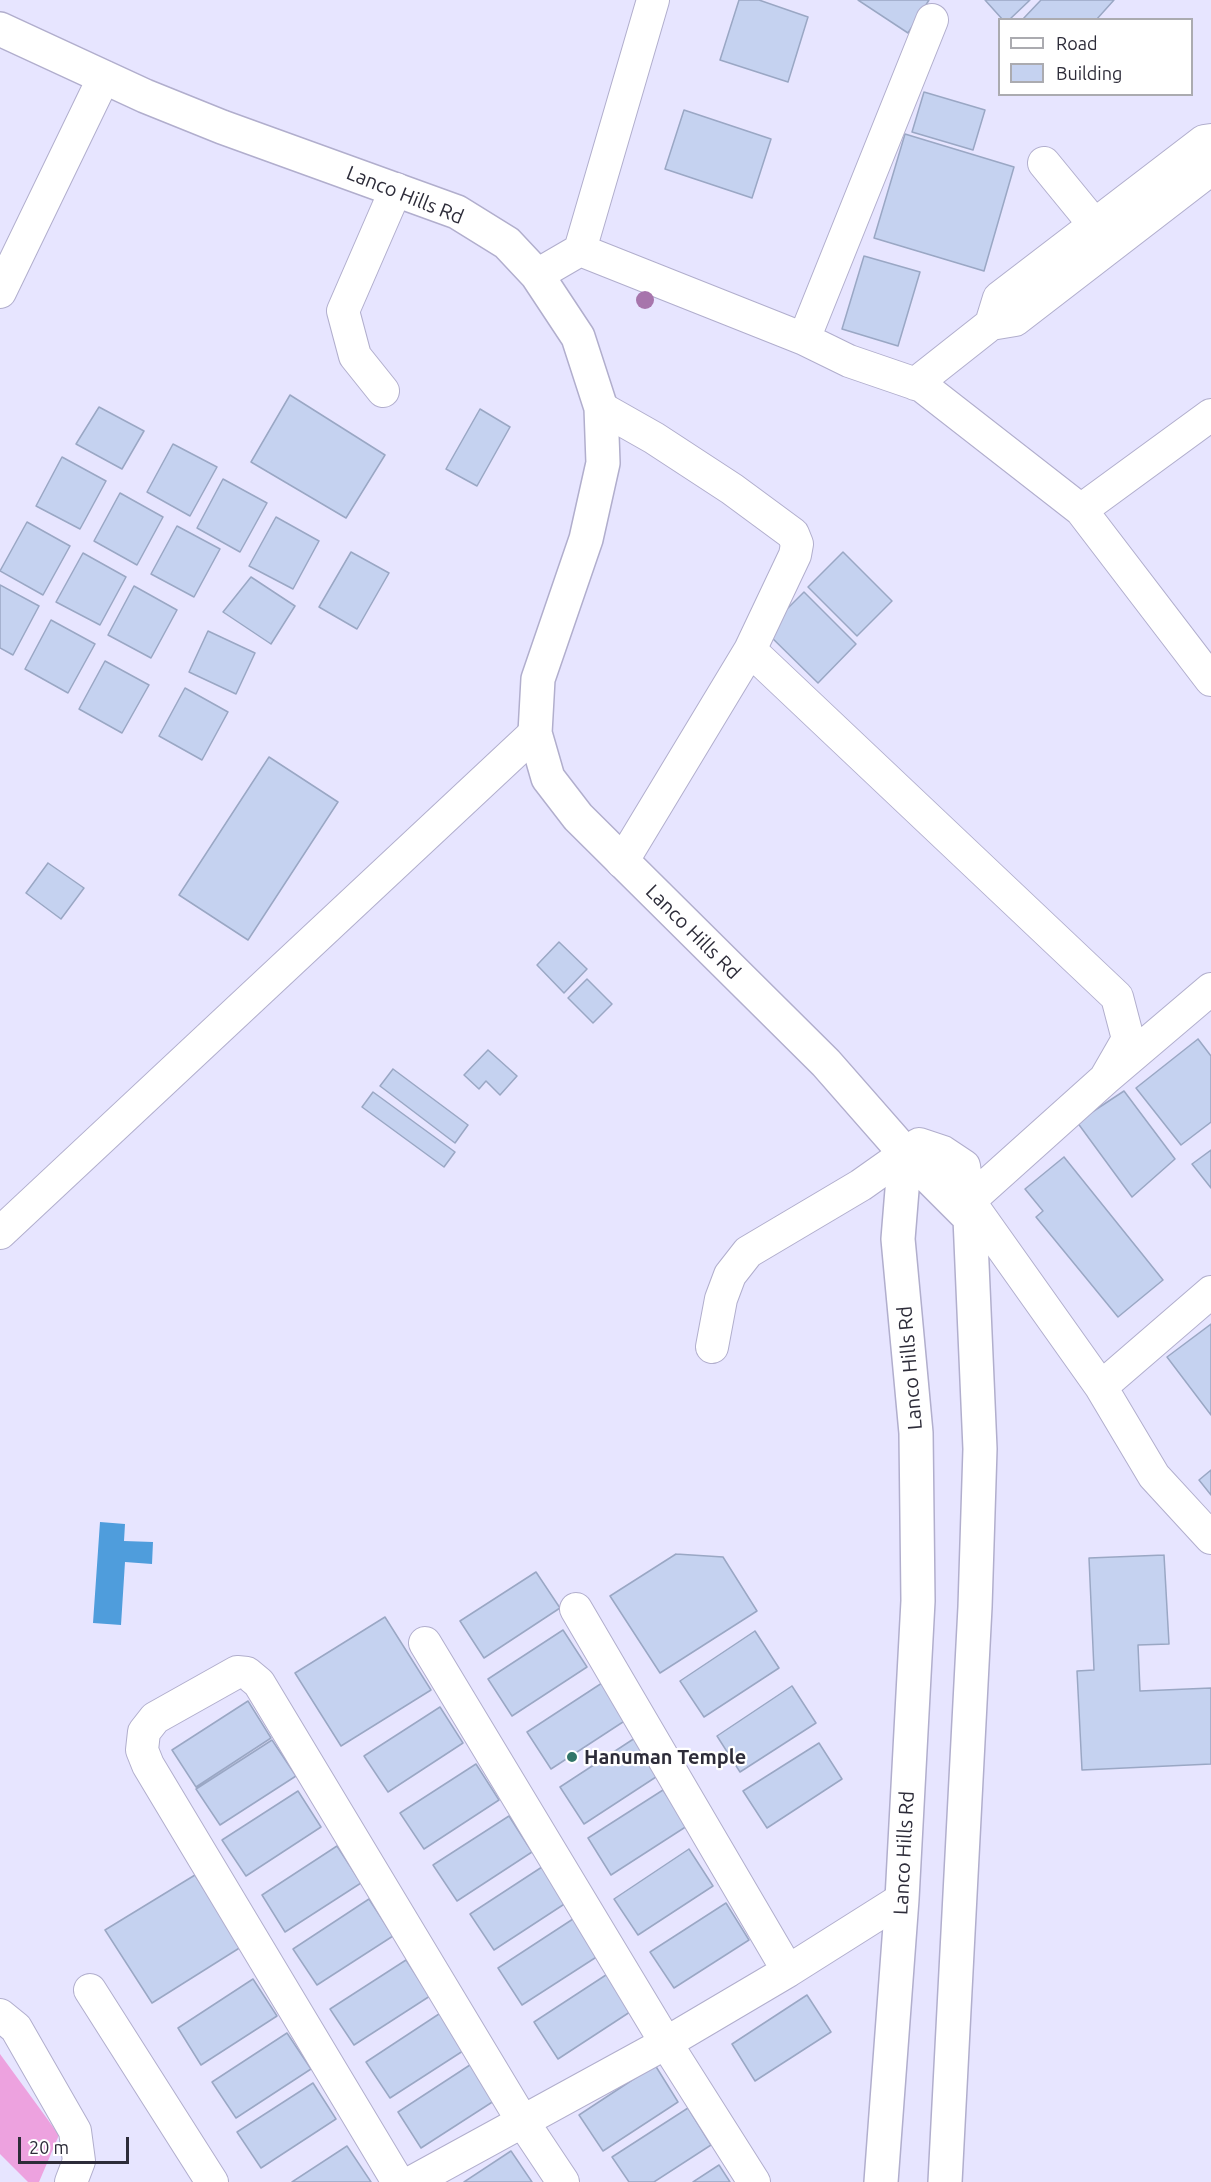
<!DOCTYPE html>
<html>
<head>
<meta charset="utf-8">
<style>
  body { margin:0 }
  #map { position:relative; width:1211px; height:2182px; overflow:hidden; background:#e7e5ff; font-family:Ubuntu,sans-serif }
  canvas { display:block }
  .legend { position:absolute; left:998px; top:18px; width:195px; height:78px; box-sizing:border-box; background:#fff; border:2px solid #ababb0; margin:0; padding:8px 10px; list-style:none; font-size:18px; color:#2d2c39 }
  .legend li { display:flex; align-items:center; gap:12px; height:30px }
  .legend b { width:30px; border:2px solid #ababb0 }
  .scale { position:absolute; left:18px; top:2137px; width:111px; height:27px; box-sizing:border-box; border:3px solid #2d2c39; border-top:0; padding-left:8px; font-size:18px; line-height:21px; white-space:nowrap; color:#2d2c39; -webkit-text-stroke:4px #fff; paint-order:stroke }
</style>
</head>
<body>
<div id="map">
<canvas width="1211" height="2182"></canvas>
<ul class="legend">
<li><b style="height:8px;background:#fff"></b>Road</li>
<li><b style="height:16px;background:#c5d2f0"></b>Building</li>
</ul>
<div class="scale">20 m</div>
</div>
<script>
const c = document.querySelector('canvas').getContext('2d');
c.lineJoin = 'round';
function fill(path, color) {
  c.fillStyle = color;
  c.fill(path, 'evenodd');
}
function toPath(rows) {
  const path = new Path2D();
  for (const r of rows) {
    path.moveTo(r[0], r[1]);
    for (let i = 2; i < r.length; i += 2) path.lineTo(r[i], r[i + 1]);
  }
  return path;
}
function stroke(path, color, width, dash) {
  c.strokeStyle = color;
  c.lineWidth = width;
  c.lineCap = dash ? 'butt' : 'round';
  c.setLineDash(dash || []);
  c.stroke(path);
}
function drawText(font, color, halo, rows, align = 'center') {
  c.font = font + ' Ubuntu,sans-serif';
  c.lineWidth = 4.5;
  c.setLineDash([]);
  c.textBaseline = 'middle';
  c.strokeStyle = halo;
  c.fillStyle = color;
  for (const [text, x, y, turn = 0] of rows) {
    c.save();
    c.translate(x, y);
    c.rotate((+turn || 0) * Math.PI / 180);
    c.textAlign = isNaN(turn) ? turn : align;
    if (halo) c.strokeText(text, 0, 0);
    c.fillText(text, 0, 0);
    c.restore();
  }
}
const green = toPath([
  [0,2054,59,2135,39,2182,28,2182,0,2154]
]);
const water = toPath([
  [100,1522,125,1524,124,1541,153,1542,152,1564,125,1562,121,1625,93,1623]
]);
const building = toPath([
  [739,0,759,0,808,17,788,82,720,60,739,0],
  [858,0,929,0,908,33,858,0],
  [985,0,1030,0,1009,20,1003,20,985,0],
  [1041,0,1114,0,1096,20,1022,20,1041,0],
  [924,92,985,110,973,150,912,132,924,92],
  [684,110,771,139,752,198,665,169,684,110],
  [905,134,1014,167,984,271,874,238,905,134],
  [864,256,920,272,898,346,842,329,864,256],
  [290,395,385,455,346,518,251,462,290,395],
  [99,407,144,431,122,469,76,444,99,407],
  [480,409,510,427,477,486,446,469,480,409],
  [173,444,217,467,190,516,147,492,173,444],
  [62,457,106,481,80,529,36,506,62,457],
  [223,479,267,503,240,552,197,528,223,479],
  [120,493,163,517,137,565,94,541,120,493],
  [276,517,319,541,293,589,249,566,276,517],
  [27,522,70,546,43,595,0,571,27,522],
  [177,526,220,549,194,597,151,574,177,526],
  [351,552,389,573,357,629,319,607,351,552],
  [843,552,892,601,857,636,808,587,843,552],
  [83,553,126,577,100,625,56,602,83,553],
  [251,577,295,606,271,644,223,612,251,577],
  [0,585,39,606,13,655,0,648,0,585],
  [134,586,177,610,151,658,108,635,134,586],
  [804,592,856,644,818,683,765,631,804,592],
  [51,620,95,644,68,693,25,669,51,620],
  [208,631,255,653,236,694,189,672,208,631],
  [105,661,149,685,122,733,79,709,105,661],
  [185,688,228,712,202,760,159,736,185,688],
  [269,757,338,802,248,940,179,895,269,757],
  [48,863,84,888,61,919,26,893,48,863],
  [559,942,587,969,564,993,537,965,559,942],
  [587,979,612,1004,593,1023,568,998,587,979],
  [1198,1039,1211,1056,1211,1122,1181,1145,1136,1088,1198,1039],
  [488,1050,517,1076,500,1095,486,1081,479,1089,464,1075,488,1050],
  [393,1069,468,1125,455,1143,380,1086,393,1069],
  [1124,1091,1175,1159,1132,1197,1077,1122,1124,1091],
  [373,1092,455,1152,444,1167,362,1107,373,1092],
  [1211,1150,1211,1188,1192,1164,1211,1150],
  [1064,1157,1163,1280,1118,1317,1036,1217,1043,1211,1025,1189,1064,1157],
  [1211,1324,1211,1415,1167,1357,1211,1324],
  [1211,1470,1211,1495,1199,1480,1211,1470],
  [676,1554,723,1557,757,1611,660,1673,610,1596,676,1554],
  [1164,1555,1169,1644,1138,1645,1140,1691,1211,1688,1211,1764,1082,1770,1077,1671,1094,1670,1089,1558,1164,1555],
  [536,1572,560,1608,484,1658,460,1621,536,1572],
  [385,1617,431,1690,341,1746,295,1673,385,1617],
  [563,1630,587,1667,512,1716,488,1679,563,1630],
  [755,1631,779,1668,704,1717,680,1681,755,1631],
  [602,1683,626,1720,551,1769,527,1732,602,1683],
  [792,1686,816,1723,740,1772,717,1736,792,1686],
  [248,1701,271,1738,196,1787,172,1750,248,1701],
  [440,1707,463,1743,388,1792,364,1756,440,1707],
  [635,1738,659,1775,584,1824,560,1787,635,1738],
  [272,1740,296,1776,220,1825,196,1789,272,1740],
  [819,1743,842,1779,767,1828,743,1791,819,1743],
  [476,1764,499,1800,424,1849,400,1813,476,1764],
  [663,1790,687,1826,611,1875,588,1838,663,1790],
  [298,1791,321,1827,246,1876,222,1840,298,1791],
  [509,1816,532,1852,457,1901,433,1865,509,1816],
  [337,1846,361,1883,285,1932,262,1895,337,1846],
  [689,1849,713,1886,638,1935,614,1899,689,1849],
  [545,1865,569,1901,494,1950,470,1914,545,1865],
  [195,1875,241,1947,152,2003,105,1930,195,1875],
  [369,1899,393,1936,317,1985,293,1949,369,1899],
  [726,1903,749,1940,674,1988,650,1952,726,1903],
  [573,1919,598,1956,522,2005,498,1968,573,1919],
  [406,1960,430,1996,354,2045,330,2009,406,1960],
  [609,1973,633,2010,558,2059,534,2022,609,1973],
  [253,1979,277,2016,201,2065,178,2028,253,1979],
  [807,1995,831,2032,755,2081,732,2044,807,1995],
  [442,2012,466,2049,390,2098,366,2062,442,2012],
  [287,2033,311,2069,236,2118,212,2082,287,2033],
  [473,2063,497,2099,421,2148,398,2112,473,2063],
  [655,2065,678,2102,603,2151,579,2115,655,2065],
  [313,2083,336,2119,261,2168,237,2132,313,2083],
  [688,2108,711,2145,654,2182,629,2182,612,2157,688,2108],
  [347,2146,371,2182,292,2182,347,2146],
  [511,2151,532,2182,464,2182,511,2151],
  [719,2165,730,2182,693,2182,719,2165]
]);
const street = toPath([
  [1211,140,1204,141,999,298,991,324,1015,320,1211,169],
  [1044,163,1107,240],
  [580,250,804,339,849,361,922,386,1081,510,1211,680],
  [580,250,653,0],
  [537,275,580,250],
  [0,292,104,77],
  [804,339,932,20],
  [915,384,991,324],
  [383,391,355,356,343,311,396,189],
  [601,408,654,438,732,489,793,534,797,544,795,555,750,650],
  [1081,510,1211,415],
  [622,862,750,650,1117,997,1128,1039,1105,1079],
  [969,1201,1105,1079,1211,989],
  [0,1233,535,733],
  [712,1347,721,1299,730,1275,748,1252,861,1185,919,1144,943,1152,964,1166,969,1201,1101,1387,1154,1476,1211,1538],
  [1101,1387,1211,1292],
  [576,1609,788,1971],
  [425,1643,666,2043,754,2182],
  [90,1990,212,2182],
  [0,2015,16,2028,75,2131,79,2161,71,2182],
  [398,2182,148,1765,142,1750,144,1732,155,1718,237,1672,247,1673,259,1683,523,2122,563,2182],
  [412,2182,666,2043,788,1971,902,1899]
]);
const secondary = toPath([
  [0,29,145,96,222,127,457,212,507,243,537,275,578,337,601,408,603,463,586,539,538,679,535,733,548,778,578,817,826,1063,905,1153,970,1218,980,1449,975,1607,945,2182],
  [881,2182,902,1899,918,1601,916,1433,898,1239,905,1153]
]);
const trees = [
  [645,300]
];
const markers = [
  [572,1757,6,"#317568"]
];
const streetNames = [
  ["Lanco Hills Rd",405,195,22],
  ["Lanco Hills Rd",693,932,45],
  ["Lanco Hills Rd",910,1368,-95],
  ["Lanco Hills Rd",904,1853,-87]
];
const poiNames = [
  ["Hanuman Temple",584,1757]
];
fill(green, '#eda2df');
fill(water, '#4f9ddc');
fill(building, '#c5d2f0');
stroke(building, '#9aa7c4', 1.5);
stroke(street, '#b1aecd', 34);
stroke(secondary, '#b1aecd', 36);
stroke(street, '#fff', 32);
stroke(secondary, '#fff', 33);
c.fillStyle = '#a775ac';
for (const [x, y] of trees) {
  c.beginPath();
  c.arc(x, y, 9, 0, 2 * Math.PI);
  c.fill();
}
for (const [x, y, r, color] of markers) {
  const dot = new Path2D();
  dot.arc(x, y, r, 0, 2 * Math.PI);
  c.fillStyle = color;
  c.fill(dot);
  stroke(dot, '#fff', 2);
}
drawText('20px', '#2d2c39', '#fff', streetNames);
drawText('bold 20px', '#2d2c39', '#fff', poiNames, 'left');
</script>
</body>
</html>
